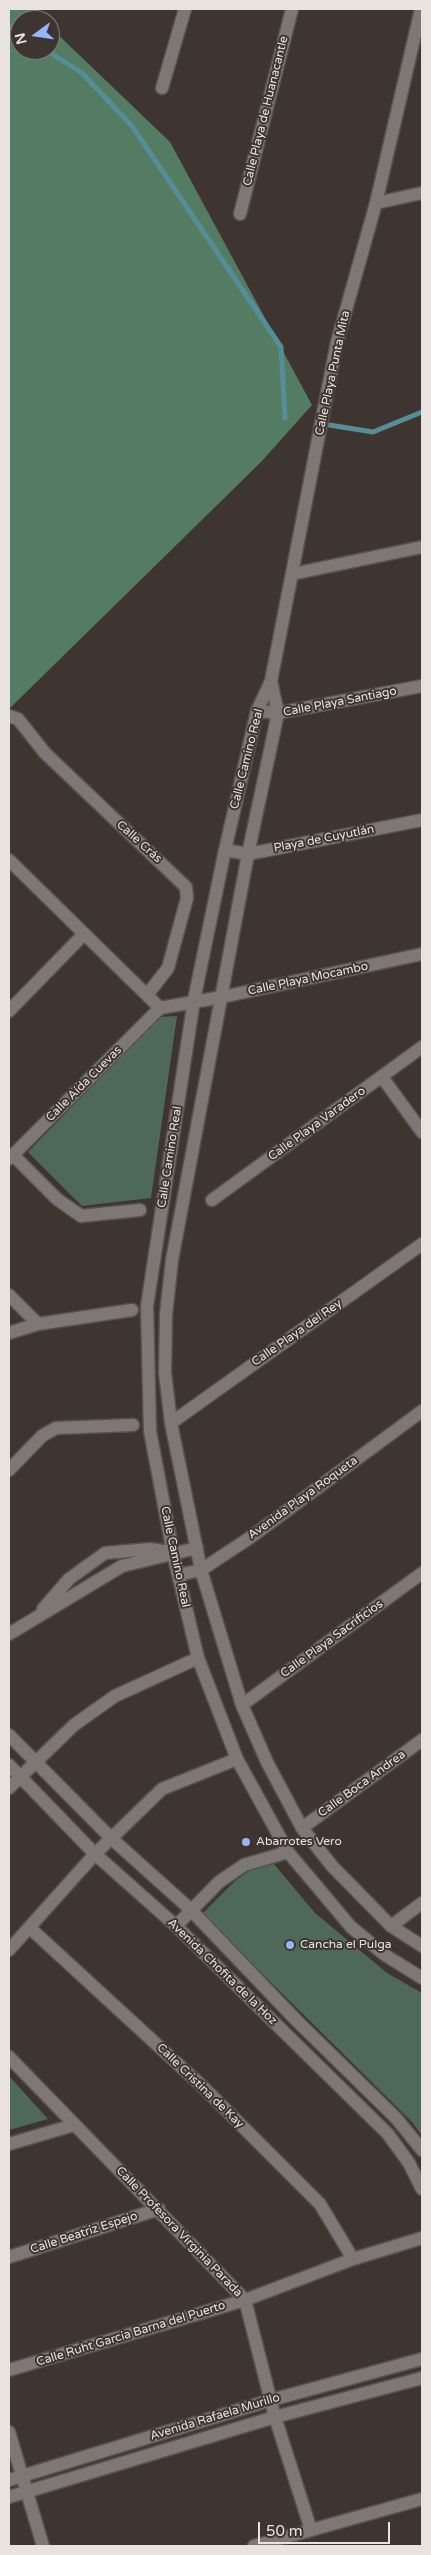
<!DOCTYPE html>
<html>
<head>
<meta charset="utf-8">
<style>
  body { margin:0 }
  #map { position:relative; width:431px; height:2555px; overflow:hidden; background:#3f3530; font-family:"Varela Round",sans-serif }
  canvas { display:block }
  .frame { position:absolute; inset:0; border:10px solid #e9e2df; pointer-events:none }
  .north { position:absolute; left:10px; top:10px; width:50px; height:50px; box-sizing:border-box; background:#3f3530; border:1px solid #837a76; border-radius:50%; rotate:256deg; font-size:14px; font-weight:700; line-height:20px; text-align:center; color:#e9e2df }
  .north::after { content:''; display:block; margin:auto; width:18px; height:22px; background:#95b6fd; clip-path:polygon(50% 0,100% 100%,50% 72%,0 100%) }
  .scale { position:absolute; left:258px; top:2522px; width:132px; height:22px; box-sizing:border-box; border:2px solid #e9e2df; border-top:0; padding-left:6px; font-size:15px; line-height:18px; white-space:nowrap; color:#e9e2df; -webkit-text-stroke:4px #3f3530; paint-order:stroke }
</style>
</head>
<body>
<div id="map">
<canvas width="431" height="2555"></canvas>
<div class="frame"></div>
<div class="north">N</div>
<div class="scale">50 m</div>
</div>
<script>
const c = document.querySelector('canvas').getContext('2d');
c.lineJoin = 'round';
function fill(path, color) {
  c.fillStyle = color;
  c.fill(path, 'evenodd');
}
function toPath(rows) {
  const path = new Path2D();
  for (const r of rows) {
    path.moveTo(r[0], r[1]);
    for (let i = 2; i < r.length; i += 2) path.lineTo(r[i], r[i + 1]);
  }
  return path;
}
function stroke(path, color, width, dash) {
  c.strokeStyle = color;
  c.lineWidth = width;
  c.lineCap = dash ? 'butt' : 'round';
  c.setLineDash(dash || []);
  c.stroke(path);
}
function drawText(font, color, halo, rows, align = 'center') {
  c.font = font + ' "Varela Round",sans-serif';
  c.lineWidth = 4;
  c.setLineDash([]);
  c.textBaseline = 'middle';
  c.strokeStyle = halo;
  c.fillStyle = color;
  for (const [text, x, y, turn = 0] of rows) {
    c.save();
    c.translate(x, y);
    c.rotate((+turn || 0) * Math.PI / 180);
    c.textAlign = isNaN(turn) ? turn : align;
    if (halo) c.strokeText(text, 0, 0);
    c.fillText(text, 0, 0);
    c.restore();
  }
}
const green = toPath([
  [177,1016,151,1198,82,1206,28,1152,159,1017],
  [268,1857,315,1913,387,1973,422,1993,422,2136,412,2122,202,1914,235,1881],
  [9,2076,48,2119,9,2130]
]);
const forest = toPath([
  [9,9,31,9,42,20,20,20,20,50,50,50,50,27,170,142,312,405,261,462,9,709]
]);
const stream = toPath([
  [9,26,20,33],
  [46,50,82,73,132,126,281,347,285,418],
  [323,424,373,432,422,412]
]);
const minor = toPath([
  [421,9,376,203,337,342,271,681,257,711,225,850,194,1000,147,1306,150,1431,173,1553,198,1658,237,1759,288,1852,351,1927,385,1955,422,1978],
  [162,88,185,9],
  [376,203,422,193],
  [240,214,292,9],
  [292,574,422,547],
  [271,681,278,713,248,854,172,1260,166,1314,165,1373,171,1423,201,1570,242,1705,267,1762,302,1828,332,1866,391,1926,422,1946],
  [257,711,278,713,422,686],
  [9,716,18,719,45,753,186,887,187,898,168,968,147,995],
  [225,850,248,854,422,820],
  [9,860,160,1008,222,997,422,954],
  [9,1011,84,934],
  [382,1077,422,1132],
  [13,1155,57,1199,81,1216,140,1210],
  [9,1159,160,1008],
  [212,1200,422,1047],
  [9,1295,38,1324],
  [9,1333,38,1324,132,1310],
  [171,1423,422,1244],
  [9,1470,42,1436,56,1428,133,1425],
  [178,1575,201,1570,251,1537,422,1411],
  [43,1609,69,1579,105,1553,150,1549,168,1552],
  [9,1634,122,1566,197,1548],
  [242,1705,422,1573],
  [9,1735,111,1838,190,1909,297,2021,396,2118,422,2150],
  [9,1765,95,1854,176,1926,388,2134,409,2163,422,2189],
  [9,1788,74,1725,115,1696,198,1658],
  [302,1828,422,1740],
  [176,1926,219,1882,244,1865,288,1852],
  [391,1926,422,1903],
  [30,1928,204,2088,320,2204,353,2259],
  [9,1950,95,1854,162,1789,237,1759],
  [9,2057,245,2300,275,2417,311,2530],
  [9,2144,74,2125],
  [9,2257,159,2209],
  [9,2370,245,2300,353,2259,422,2238],
  [9,2432,43,2546],
  [9,2480,271,2400,422,2359],
  [9,2497,275,2417,422,2378],
  [254,2546,422,2499]
]);
const markers = [
  [246,1842,5,"#95b6fd"],
  [290,1945,5,"#95b6fd"]
];
const streetNames = [
  ["Calle Playa de Huanacantle",266,111,-76],
  ["Calle Playa Punta Mita",333,373,-78],
  ["Calle Playa Santiago",340,702,-11],
  ["Calle Camino Real",247,759,-76],
  ["Playa de Cuyutlán",324,839,-11],
  ["Calle Crás",139,842,42],
  ["Calle Playa Mocambo",308,979,-12],
  ["Calle Aída Cuevas",84,1084,-45],
  ["Calle Playa Varadero",317,1124,-36],
  ["Calle Camino Real",170,1157,-81],
  ["Calle Playa del Rey",297,1333,-35],
  ["Avenida Playa Roqueta",303,1498,-36],
  ["Calle Camino Real",175,1557,78],
  ["Calle Playa Sacrificios",332,1639,-36],
  ["Calle Boca Andrea",362,1784,-36],
  ["Avenida Chofita de la Hoz",222,1972,44],
  ["Calle Cristina de Kay",200,2086,44],
  ["Calle Profesora Virginia Parada",179,2232,46],
  ["Calle Beatriz Espejo",84,2233,-18],
  ["Calle Ruht García Barna del Puerto",131,2334,-17],
  ["Avenida Rafaela Murillo",215,2417,-17]
];
const poiNames = [
  ["Abarrotes Vero",256,1842],
  ["Cancha el Pulga",300,1945]
];
fill(green, '#4f6958');
fill(forest, '#547c62');
stroke(stream, '#558d98', 5);
stroke(minor, '#5a514c', 15);
stroke(minor, '#7d7875', 12);
for (const [x, y, r, color] of markers) {
  const dot = new Path2D();
  dot.arc(x, y, r, 0, 2 * Math.PI);
  c.fillStyle = color;
  c.fill(dot);
  stroke(dot, '#3f3530', 2);
}
drawText('12px', '#e9e2df', '#3f3530', streetNames);
drawText('12px', '#e9e2df', '#3f3530', poiNames, 'left');
</script>
</body>
</html>
